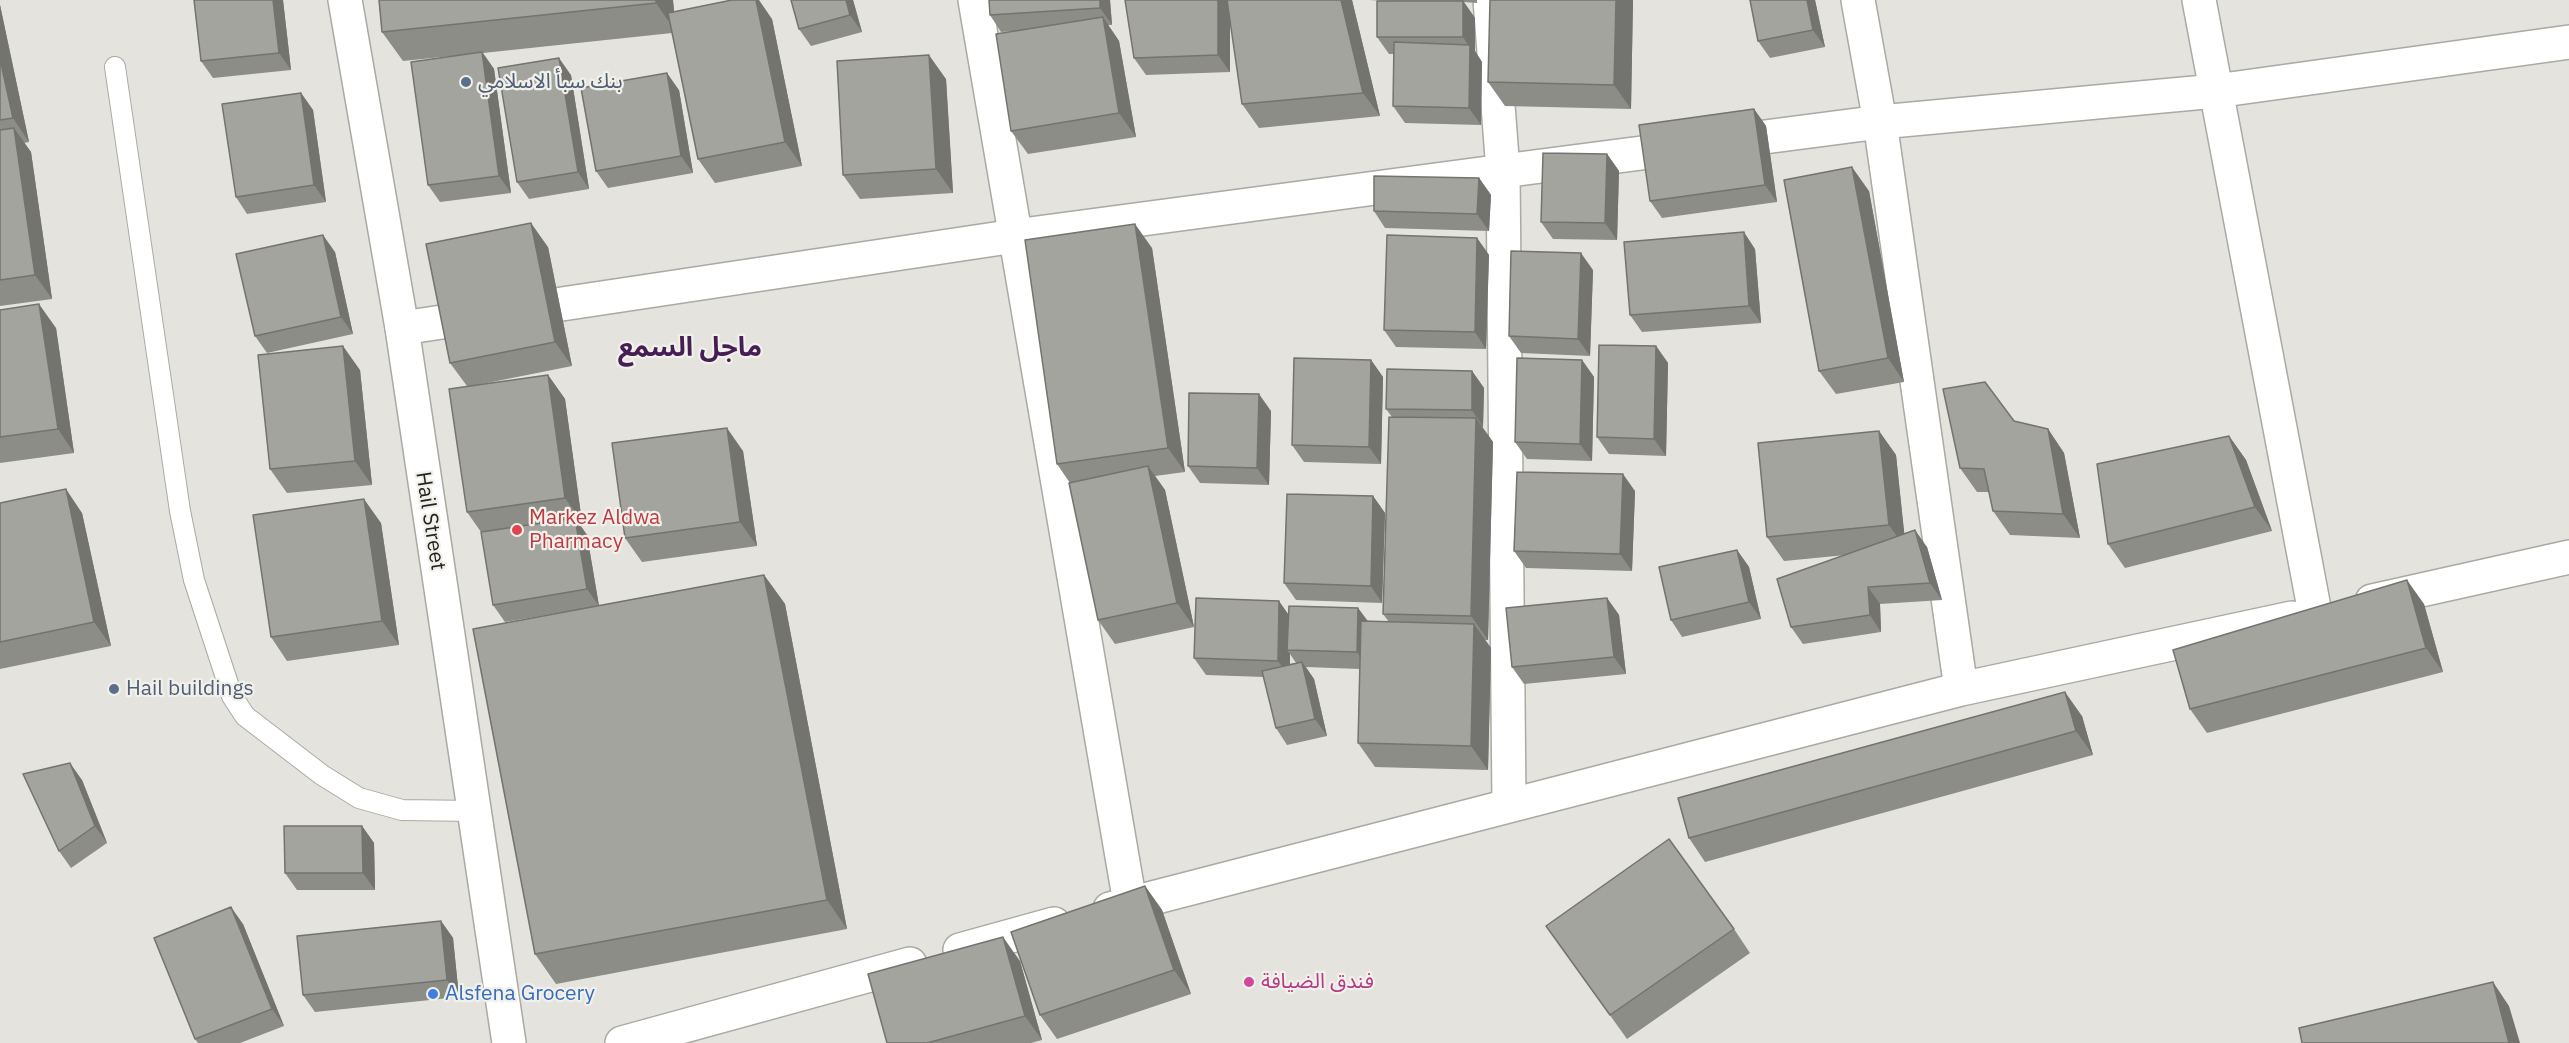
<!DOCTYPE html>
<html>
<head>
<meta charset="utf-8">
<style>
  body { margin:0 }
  canvas { display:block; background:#e4e3dd }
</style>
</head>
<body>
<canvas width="2569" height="1043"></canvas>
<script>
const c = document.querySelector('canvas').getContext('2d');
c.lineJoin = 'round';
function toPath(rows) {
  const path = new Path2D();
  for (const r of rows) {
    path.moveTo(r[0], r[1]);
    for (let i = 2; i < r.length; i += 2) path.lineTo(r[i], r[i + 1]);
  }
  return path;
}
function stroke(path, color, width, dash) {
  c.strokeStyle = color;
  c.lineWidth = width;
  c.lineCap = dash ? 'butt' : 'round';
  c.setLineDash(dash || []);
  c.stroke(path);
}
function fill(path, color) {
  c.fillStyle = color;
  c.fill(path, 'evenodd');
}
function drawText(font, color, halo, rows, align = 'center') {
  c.font = font + ' "IBM Plex Sans","Noto Sans Arabic",sans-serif';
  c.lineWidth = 4.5;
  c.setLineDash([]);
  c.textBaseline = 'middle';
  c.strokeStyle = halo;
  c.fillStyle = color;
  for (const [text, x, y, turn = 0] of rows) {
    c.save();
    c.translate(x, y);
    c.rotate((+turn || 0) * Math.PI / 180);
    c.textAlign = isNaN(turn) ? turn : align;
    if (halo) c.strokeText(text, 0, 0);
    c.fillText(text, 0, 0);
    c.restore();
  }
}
const service = toPath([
  [115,67,180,511,194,580,232,696,245,716,322,775,359,798,402,810,474,811]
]);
const minor = toPath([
  [975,0,1130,903],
  [1490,0,1503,171,1509,805],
  [1858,0,1880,122,1961,689],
  [2199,0,2315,613],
  [402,328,1015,236,1503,171,1880,122,2216,91,2569,42],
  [2372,601,2569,557],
  [1110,909,1961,689,2292,618],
  [960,950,1054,924],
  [622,1043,910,964]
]);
const tertiary = toPath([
  [345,0,402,328,509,1043]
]);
const wall = toPath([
  [194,0,283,0,291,70,213,78,201,61],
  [379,0,673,0,674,12,772,19,802,166,715,183,698,159,672,33,483,53,494,69,511,193,440,202,428,185,471,54,403,61,382,32],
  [853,0,862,32,811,46,799,29],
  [989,0,1110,0,1112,25,1108,25,1119,41,1136,137,1028,154,1011,131,1012,31,1001,32,990,15],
  [1125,0,1352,0,1380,116,1259,128,1242,104,1230,19,1230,72,1146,75,1134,58],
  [1368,0,1477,0,1477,3,1464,2,1475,18,1475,51,1482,62,1481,125,1405,123,1393,106,1394,54,1389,54,1377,37,1390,1],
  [1633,0,1631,109,1505,106,1488,82],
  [1750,0,1815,0,1825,47,1770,58,1758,41],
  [0,5,29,142,24,143,31,152,52,299,0,306],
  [571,75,589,189,529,199,517,182],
  [946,79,953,193,860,199,843,175],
  [679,90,693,173,608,188,596,171],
  [301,93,313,110,326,202,247,214,236,197],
  [1754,109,1766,126,1777,202,1662,218,1650,201],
  [1607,154,1619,171,1617,240,1553,239,1541,222],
  [1479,178,1491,195,1489,231,1385,228,1374,211],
  [1869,191,1904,382,1836,394,1819,371],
  [1477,238,1489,255,1486,349,1396,347,1384,330],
  [548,247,572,366,477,385,548,375,565,399,582,522,579,523,587,535,599,606,764,575,785,604,847,929,556,984,535,954,575,610,505,622,493,605,481,532,467,512,467,386,450,363],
  [1152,248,1185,472,1155,476,1165,490,1194,627,1115,644,1098,620,1070,483,1057,464],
  [1755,249,1761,323,1642,332,1630,315],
  [335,252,353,334,267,353,255,336],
  [1593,270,1590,356,1521,353,1509,336],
  [0,310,56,328,74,453,0,463],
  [1656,346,1668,363,1666,456,1609,454,1597,437],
  [1371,360,1383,377,1381,464,1304,462,1292,445],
  [1582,360,1594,377,1592,461,1527,459,1515,442],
  [360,370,372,485,287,493,270,469],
  [1472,371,1484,388,1483,427,1482,427,1493,442,1488,640,1485,640,1491,648,1488,770,1375,767,1358,743,1360,669,1306,667,1314,679,1327,736,1287,745,1276,728,1264,677,1206,675,1194,658,1289,614,1358,608,1368,621,1389,622,1383,614,1392,417,1386,409],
  [1290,654,1296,663,1290,664],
  [1271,411,1269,485,1200,483,1188,466],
  [2014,421,2048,429,2064,453,2080,538,2010,535,1993,511,1989,492,1977,492,1960,468],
  [1879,431,1896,455,1904,534,1927,547,1942,600,1880,604,1881,632,1803,644,1791,627,1846,555,1784,561,1767,537],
  [2229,436,2246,460,2272,531,2125,568,2108,544],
  [743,451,757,546,642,562,625,538],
  [1635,491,1632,571,1526,568,1514,551],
  [1373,496,1385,513,1382,603,1296,600,1284,583],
  [0,503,82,513,111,646,0,669],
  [381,523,399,645,287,661,271,637],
  [1737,550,1749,567,1761,619,1682,637,1671,620],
  [1607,598,1619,615,1626,674,1524,684,1512,667],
  [2424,604,2443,672,2207,733,2190,709],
  [2082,716,2093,755,1705,862,1689,838],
  [82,780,107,843,71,868,59,851],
  [362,826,374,843,375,890,297,890,285,873],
  [1145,886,1162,910,1191,994,1057,1039,1040,1015],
  [441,921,453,938,459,997,315,1012,303,995],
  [243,924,284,1026,240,1043,198,1043,195,1039],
  [1546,926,1734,929,1750,953,1627,1039],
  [1020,961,1042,1040,1031,1043,887,1043]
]);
const shadedWall = toPath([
  [273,0,283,0,291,70,279,53],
  [656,0,673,0,676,32,656,3],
  [756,0,759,0,772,19,802,166,785,142],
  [846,0,853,0,862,32,850,15],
  [1100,0,1110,0,1112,25,1100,8],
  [1218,0,1230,0,1230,72,1218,55],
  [1341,0,1352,0,1380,116,1363,93],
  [1616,0,1633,0,1631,109,1614,85],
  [1807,0,1815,0,1825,47,1813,30],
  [1463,1,1475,18,1475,51,1482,62,1481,125,1469,108,1470,48,1463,37],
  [0,5,29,142,13,118,0,59],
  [1103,17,1119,41,1136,137,1119,113],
  [482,52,494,69,511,193,499,176],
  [929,55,946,79,953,193,936,169],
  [559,58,571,75,589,189,578,172],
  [667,73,679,90,693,173,681,156],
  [301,93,313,110,326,202,314,185],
  [1754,109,1766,126,1777,202,1765,185],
  [14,128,31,152,52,299,35,275],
  [1607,154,1619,171,1617,240,1605,223],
  [1852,167,1869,191,1904,382,1888,358],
  [1479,178,1491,195,1489,231,1477,214],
  [531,223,548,247,572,366,555,342],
  [1135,224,1152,248,1185,472,1168,448],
  [1744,232,1755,249,1761,323,1749,306],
  [323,235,335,252,353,334,341,317],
  [1477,238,1489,255,1486,349,1475,332],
  [1581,253,1593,270,1590,356,1578,339],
  [39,304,56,328,74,453,58,429],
  [343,346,360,370,372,485,355,461],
  [1656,346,1668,363,1666,456,1654,439],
  [1371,360,1383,377,1381,464,1369,447],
  [1582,360,1594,377,1592,461,1580,444],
  [1472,371,1484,388,1483,427,1472,410],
  [548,375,565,399,582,522,565,498],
  [1259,394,1271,411,1269,485,1257,468],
  [1476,418,1493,442,1488,640,1471,616],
  [727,428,743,451,757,546,740,522],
  [2048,429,2064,453,2080,538,2063,514],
  [1879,431,1896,455,1906,549,1889,525],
  [2229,436,2246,460,2272,531,2255,507],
  [1148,466,1165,490,1194,627,1177,603],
  [1623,474,1635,491,1632,571,1620,554],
  [66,489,82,513,111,646,94,622],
  [1373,496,1385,513,1382,603,1371,586],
  [364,499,381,523,399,645,382,621],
  [575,518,587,535,599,606,587,589],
  [1915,530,1927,547,1942,600,1930,583],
  [1737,550,1749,567,1761,619,1749,602],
  [764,575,785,604,847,929,827,900],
  [2407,580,2424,604,2443,672,2426,648],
  [1868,587,1880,604,1881,632,1870,615],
  [1607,598,1619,615,1626,674,1614,657],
  [1279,601,1291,618,1287,650,1290,654,1290,678,1278,661],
  [1358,608,1370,625,1369,669,1357,652],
  [1474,624,1491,648,1488,770,1471,746],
  [1302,662,1314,679,1327,736,1315,719],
  [2065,692,2082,716,2093,755,2076,731],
  [70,763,82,780,107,843,95,826],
  [362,826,374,843,375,890,363,873],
  [1145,886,1162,910,1191,994,1174,970],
  [231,907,243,924,284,1026,272,1009],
  [441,921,453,938,459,997,447,980],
  [1003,937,1020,961,1042,1040,1025,1016],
  [2493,982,2509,1006,2520,1043,2509,1043]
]);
const building = toPath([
  [194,0,273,0,279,53,201,61,194,0],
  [379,0,656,0,656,3,382,32,379,0],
  [732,0,756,0,785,142,698,159,668,13,732,0],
  [791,0,846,0,850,15,799,29,791,0],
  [989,0,1100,0,1100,8,990,15,989,0],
  [1125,0,1218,0,1218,55,1134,58,1125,0],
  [1227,0,1341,0,1363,93,1242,104,1227,0],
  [1490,0,1616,0,1614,85,1488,82,1490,0],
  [1750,0,1807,0,1813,30,1758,41,1750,0],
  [1377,1,1463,1,1463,37,1377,37,1377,1],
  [1103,17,1119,113,1011,131,996,34,1103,17],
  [1394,42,1470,45,1469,108,1393,106,1394,42],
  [482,52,499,176,428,185,411,62,482,52],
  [929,55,936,169,843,175,837,61,929,55],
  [559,58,578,172,517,182,498,68,559,58],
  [0,59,13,118,0,120,0,59],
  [667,73,681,156,596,171,581,88,667,73],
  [301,93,314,185,236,197,222,104,301,93],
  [1754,109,1765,185,1650,201,1639,125,1754,109],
  [14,128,35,275,0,280,0,130,14,128],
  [1543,153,1607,154,1605,223,1541,222,1543,153],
  [1852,167,1888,358,1819,371,1784,180,1852,167],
  [1374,176,1479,178,1477,214,1374,211,1374,176],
  [531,223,555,342,450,363,426,244,531,223],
  [1135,224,1168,448,1057,464,1025,240,1135,224],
  [1744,232,1749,306,1630,315,1624,242,1744,232],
  [323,235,341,317,255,336,236,254,323,235],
  [1387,235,1477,238,1475,332,1384,330,1387,235],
  [1511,251,1581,253,1578,339,1509,336,1511,251],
  [39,304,58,429,0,437,0,310,39,304],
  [1599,345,1656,346,1654,439,1597,437,1599,345],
  [343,346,355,461,270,469,258,355,343,346],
  [1294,358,1371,360,1369,447,1292,445,1294,358],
  [1517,358,1582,360,1580,444,1515,442,1517,358],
  [1387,369,1472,371,1472,410,1386,409,1387,369],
  [548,375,565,498,467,512,449,389,548,375],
  [1985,382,2014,421,2048,429,2063,514,1993,511,1984,469,1960,468,1943,389,1985,382],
  [1189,393,1259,394,1257,468,1188,466,1189,393],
  [1389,417,1476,418,1471,616,1383,614,1389,417],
  [727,428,740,522,625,538,612,443,727,428],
  [1879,431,1889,525,1767,537,1758,443,1879,431],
  [2229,436,2255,507,2108,544,2097,464,2229,436],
  [1148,466,1177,603,1098,620,1069,483,1148,466],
  [1517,472,1623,474,1620,554,1514,551,1517,472],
  [66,489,94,622,0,642,0,503,66,489],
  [1287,494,1373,496,1371,586,1284,583,1287,494],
  [364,499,382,621,271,637,253,515,364,499],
  [575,518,587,589,493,605,481,532,575,518],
  [1915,530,1930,583,1868,587,1870,615,1791,627,1777,579,1915,530],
  [1737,550,1749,602,1671,620,1659,567,1737,550],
  [764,575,827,900,535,954,473,629,764,575],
  [2407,580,2426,648,2190,709,2173,650,2407,580],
  [1196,598,1279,601,1278,661,1194,658,1196,598],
  [1607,598,1614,657,1512,667,1506,608,1607,598],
  [1289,606,1358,608,1357,652,1287,650,1289,606],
  [1361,621,1474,624,1471,746,1358,743,1361,621],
  [1302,662,1315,719,1276,728,1262,671,1302,662],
  [2065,692,2076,731,1689,838,1678,798,2065,692],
  [70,763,95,826,59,851,23,774,70,763],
  [284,826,362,826,363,873,285,873,284,826],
  [1669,839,1734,929,1610,1015,1546,926,1669,839],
  [1145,886,1174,970,1040,1015,1011,932,1145,886],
  [231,907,272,1009,195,1039,154,938,231,907],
  [441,921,447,980,303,995,297,936,441,921],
  [1003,937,1025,1016,927,1043,887,1043,868,974,1003,937],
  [2493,982,2509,1043,2302,1043,2299,1028,2493,982]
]);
const markers = [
  [466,82,6,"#5c6f8a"],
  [517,530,6,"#e0444e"],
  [114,689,6,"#5c6f8a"],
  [1249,982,6,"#d1479c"],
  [433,994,6,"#3f7fe0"]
];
const serviceNames = [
  ["بنك سبأ الاسلامي",478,82],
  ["Hail buildings",126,689]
];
const healthNames = [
  ["Markez Aldwa",529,518],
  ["Pharmacy",529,542]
];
const streetNames = [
  ["Hail Street",430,521,81]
];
const hotelNames = [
  ["فندق الضيافة",1261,982]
];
const shopNames = [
  ["Alsfena Grocery",445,994]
];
const districtNames = [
  ["ماجل السمع",690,348]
];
stroke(service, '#aaa9a3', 22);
stroke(minor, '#aaa9a3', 36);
stroke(tertiary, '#aaa9a3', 36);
stroke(service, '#fff', 20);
stroke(minor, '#fff', 33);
stroke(tertiary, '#fff', 33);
fill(wall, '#8d8d88');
fill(shadedWall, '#73736f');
fill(building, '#a4a49e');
stroke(building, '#73736f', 1.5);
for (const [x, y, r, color] of markers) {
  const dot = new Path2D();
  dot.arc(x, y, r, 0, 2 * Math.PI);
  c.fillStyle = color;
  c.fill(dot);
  stroke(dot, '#f1f0ea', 2);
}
drawText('21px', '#4e5e75', '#f1f0ea', serviceNames, 'left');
drawText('21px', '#be3a42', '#f1f0ea', healthNames, 'left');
drawText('21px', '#242321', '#f1f0ea', streetNames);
drawText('21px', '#b23c85', '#f1f0ea', hotelNames, 'left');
drawText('21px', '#366cbe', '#f1f0ea', shopNames, 'left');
drawText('bold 27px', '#451e53', '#f1f0ea', districtNames);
</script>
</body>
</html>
